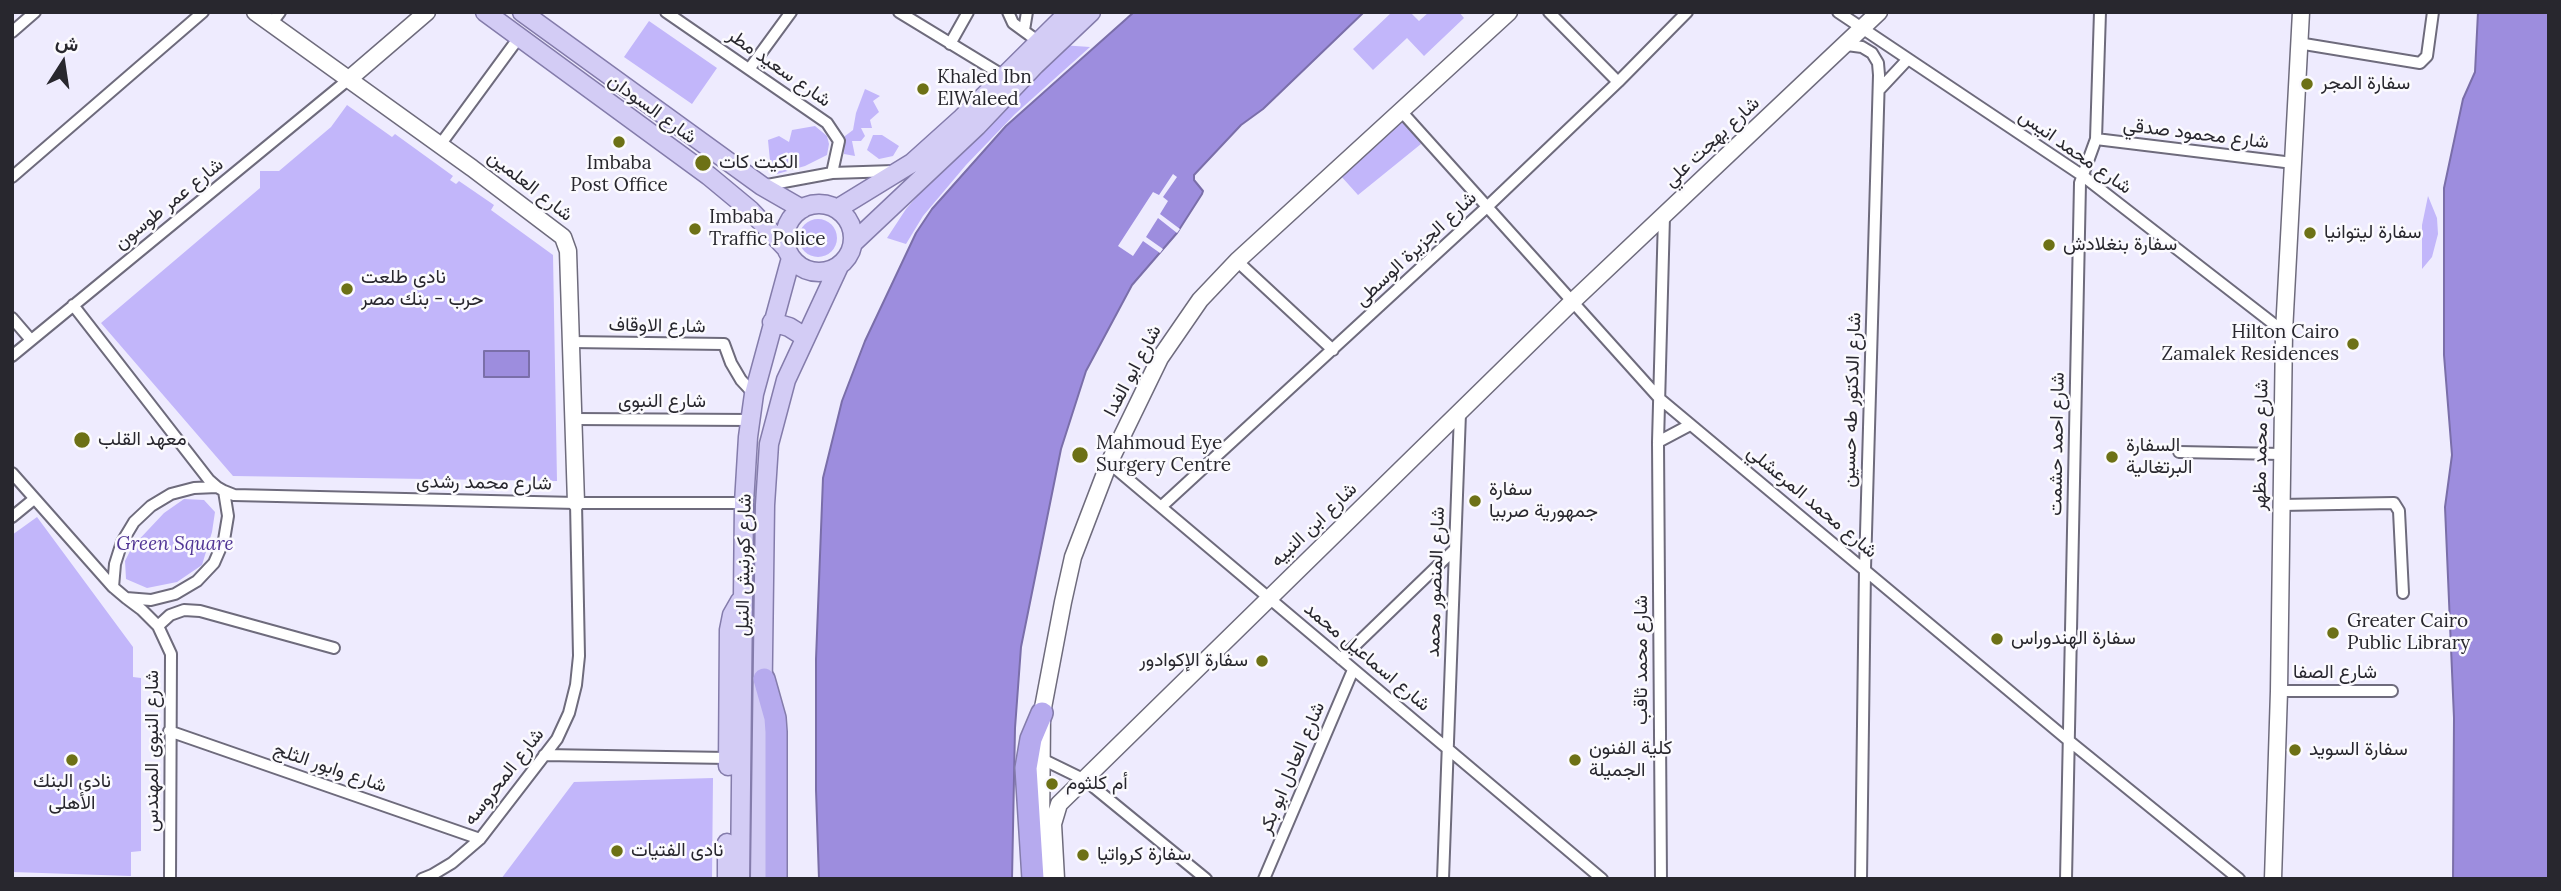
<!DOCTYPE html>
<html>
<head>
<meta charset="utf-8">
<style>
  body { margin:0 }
  #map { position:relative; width:2561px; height:891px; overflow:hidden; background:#eeebfe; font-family:Lora,Vazirmatn,serif }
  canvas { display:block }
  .frame { position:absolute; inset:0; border:14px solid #28272e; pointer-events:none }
  .north { position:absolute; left:28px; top:28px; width:70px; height:70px; -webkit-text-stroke:5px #fbfafe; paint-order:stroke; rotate:12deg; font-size:19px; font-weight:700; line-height:28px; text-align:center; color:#28272e }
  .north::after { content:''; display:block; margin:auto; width:24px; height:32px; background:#28272e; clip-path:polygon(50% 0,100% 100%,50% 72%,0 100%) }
</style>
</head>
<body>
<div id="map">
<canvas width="2561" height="891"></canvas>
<div class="frame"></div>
<div class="north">ش</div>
</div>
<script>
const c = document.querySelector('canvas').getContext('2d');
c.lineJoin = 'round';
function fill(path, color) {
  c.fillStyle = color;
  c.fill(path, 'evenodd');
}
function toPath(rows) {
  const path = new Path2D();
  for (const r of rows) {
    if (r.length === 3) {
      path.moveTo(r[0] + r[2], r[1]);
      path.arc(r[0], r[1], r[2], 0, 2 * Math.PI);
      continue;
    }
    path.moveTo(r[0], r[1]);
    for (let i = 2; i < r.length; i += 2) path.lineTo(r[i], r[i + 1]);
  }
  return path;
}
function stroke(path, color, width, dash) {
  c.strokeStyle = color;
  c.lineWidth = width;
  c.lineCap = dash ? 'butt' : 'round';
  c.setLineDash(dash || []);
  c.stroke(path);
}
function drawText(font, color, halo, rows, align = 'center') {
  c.font = font + ' Lora,Vazirmatn,serif';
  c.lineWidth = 5;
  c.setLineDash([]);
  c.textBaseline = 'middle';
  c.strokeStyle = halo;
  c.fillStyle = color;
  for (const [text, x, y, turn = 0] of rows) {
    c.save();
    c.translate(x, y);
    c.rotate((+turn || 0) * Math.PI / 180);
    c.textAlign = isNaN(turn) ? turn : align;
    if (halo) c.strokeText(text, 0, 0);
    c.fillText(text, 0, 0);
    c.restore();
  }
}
const green = toPath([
  [1392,12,1410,12,1419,21,1429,12,1459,12,1464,18,1424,56,1407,38,1373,70,1353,49],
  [649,21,717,68,692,104,624,57],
  [1061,45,1090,47,1015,114,966,165,923,216,906,244,887,238,906,209,946,163],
  [865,89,880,96,873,101,879,112,870,120,872,128,861,128,865,136,861,141,852,141,855,156,844,154,845,136,853,130,856,113],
  [347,105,392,137,395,134,453,176,450,180,456,184,459,181,494,205,491,210,553,255,557,481,233,476,101,323,260,188,260,171,279,171,331,127],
  [1401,116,1421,144,1358,195,1340,175],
  [815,126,827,136,829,144,827,155,805,166,777,174,770,161,768,140,779,136,789,142,792,130],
  [873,135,882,135,899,146,893,156,879,159,867,150],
  [2428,196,2437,218,2438,234,2432,257,2422,269,2422,225],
  [818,238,19],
  [184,499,204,500,215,512,212,532,202,565,177,582,147,588,126,579,125,561,132,547,164,513],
  [37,517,133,647,133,677,141,678,141,851,131,852,131,876,12,872,12,535],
  [713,778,712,879,501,879,574,782]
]);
const water = toPath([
  [1134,12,1364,12,1263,109,1241,125,1194,175,1194,180,1203,191,1202,194,1177,233,1132,285,1086,371,1061,449,1021,647,1015,728,1012,879,819,879,816,790,816,659,823,478,842,401,865,341,916,233,932,209,1006,126,1134,12],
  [2478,12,2549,12,2549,879,2453,879,2454,718,2445,507,2452,455,2444,355,2444,188,2463,99,2475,72,2478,12],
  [484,351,529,351,529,377,484,377,484,351]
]);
const pier = toPath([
  [1173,174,1177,177,1163,197,1168,201,1160,214,1180,229,1177,233,1158,218,1146,237,1163,249,1160,253,1143,241,1133,256,1118,246,1153,192,1159,195]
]);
const street = toPath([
  [666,12,827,123,839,141,832,173],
  [899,12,1004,76],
  [1008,12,1013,23,1039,42],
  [1549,12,1618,82],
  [1838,12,2083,176,2284,332],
  [271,24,280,12],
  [1024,30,1027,12],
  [12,32,35,12],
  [2298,43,2420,63,2427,56,2433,12],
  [950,44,968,12],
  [1847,45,1862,47,1872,53,1878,63,1879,75,1865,569,1861,879],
  [750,68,791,12],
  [1879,90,1908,59],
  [1401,111,1660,399,2068,740,2239,879],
  [2096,139,2293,163],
  [440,145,520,36],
  [12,177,203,12],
  [762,186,832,173,894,171],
  [1237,261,1333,350],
  [73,305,209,480,217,487],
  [12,318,31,340],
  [571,342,724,344,731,363,741,380,754,394],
  [12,356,349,79],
  [574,419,751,420],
  [1658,442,1690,425],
  [2179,452,2282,454],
  [1109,463,1602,879],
  [12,473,113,587],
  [224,491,234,495,576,503,744,503],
  [2281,505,2394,503,2399,511,2403,593],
  [1162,506,1488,206,1618,82,1687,12],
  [12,517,34,499],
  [126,598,151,600,175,594,197,581,214,563,224,540,228,516,224,491,217,487,194,488,171,494,151,506,134,522,122,542,115,564,113,587,126,598,142,610,158,626,171,654,170,879],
  [158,626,170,615,184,610,200,611,334,648],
  [1341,659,1455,549],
  [2279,691,2392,691],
  [169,731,480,839],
  [544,755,728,758],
  [1042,759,1085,780,1206,879],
  [422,879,432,875,452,863,480,839,557,739,569,713,576,685,579,656,576,503],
  [1264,879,1353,670],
  [1443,879,1460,413],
  [1661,879,1658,442,1664,216],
  [2066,879,2080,183,2096,139,2100,12]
]);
const secondary = toPath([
  [255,12,472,168,563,237,568,251,576,503],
  [349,79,427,12],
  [1044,879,1041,835,1042,713,1063,602,1073,557,1109,463,1160,358,1200,300,1237,261,1509,12],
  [1056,879,1053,824,1059,804,1573,301,1879,12],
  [2273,879,2279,691,2284,332,2301,12]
]);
const primary = toPath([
  [485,12,709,176,750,210,786,248],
  [522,12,762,186,802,209],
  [819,238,34],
  [837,209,912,163,962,118,1069,12],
  [853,243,977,126,1035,65,1091,12],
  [772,322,789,327,805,337],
  [728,766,729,630,732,615,740,601],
  [727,879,727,843],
  [740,879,744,503,748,437,754,394,791,258],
  [760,879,765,505,769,444,786,380,839,266]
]);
const highway = toPath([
  [764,679,775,718,776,732,776,879],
  [1033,879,1026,768,1031,739,1042,713]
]);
const markers = [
  [2307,84,7,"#6d7116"],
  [923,89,7,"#6d7116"],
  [619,142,7,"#6d7116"],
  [703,163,9,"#6d7116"],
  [695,229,7,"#6d7116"],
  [2310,233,7,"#6d7116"],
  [2049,245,7,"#6d7116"],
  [347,289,7,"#6d7116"],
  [2353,344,7,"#6d7116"],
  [82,440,9,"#6d7116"],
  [1080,455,9,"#6d7116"],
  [2112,457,7,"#6d7116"],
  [1475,501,7,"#6d7116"],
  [2333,633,7,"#6d7116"],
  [1997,639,7,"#6d7116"],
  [1262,661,7,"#6d7116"],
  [2295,750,7,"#6d7116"],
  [72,760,7,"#6d7116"],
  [1575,760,7,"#6d7116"],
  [1052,784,7,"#6d7116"],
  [617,851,7,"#6d7116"],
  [1083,855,7,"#6d7116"]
];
const streetNames = [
  ["شارع سعيد مطر",779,68,35],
  ["شارع السودان",652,109,36],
  ["شارع محمود صدقي",2196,134,7],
  ["شارع بهجت علي",1712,142,-43],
  ["شارع محمد انيس",2075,152,35],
  ["شارع العلمين",530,186,38],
  ["شارع عمر طوسون",169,204,-39],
  ["شارع الجزيرة الوسطى",1416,249,-43],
  ["شارع الاوقاف",657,326,1],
  ["شارع ابو الفدا",1133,371,-62],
  ["شارع الدكتور طه حسين",1852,400,-88],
  ["شارع النبوى",662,402],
  ["شارع احمد حشمت",2057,444,-89],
  ["شارع محمد مظهر",2261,445,-89],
  ["شارع محمد رشدى",484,483,1],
  ["شارع محمد المرعشلي",1812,502,40],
  ["شارع ابن النبيه",1314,525,-44],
  ["شارع كورنيش النيل",744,565,-89],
  ["شارع المنصور محمد",1436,582,-88],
  ["شارع اسماعيل محمد",1367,657,40],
  ["شارع محمد ثاقب",1642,660,-90],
  ["شارع الصفا",2335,673],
  ["شارع النبوى المهندس",153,751,-90],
  ["شارع وابور الثلج",330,768,19],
  ["شارع العادل ابو بكر",1292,768,-67],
  ["شارع المحروسه",504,777,-52]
];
const poiNames = [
  ["Khaled Ibn",937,78],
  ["ElWaleed",937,100],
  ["سفارة المجر",2321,84],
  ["الکيت کات",719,163],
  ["Imbaba",619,164,"center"],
  ["Post Office",619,186,"center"],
  ["Imbaba",709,218],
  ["Traffic Police",709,240],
  ["سفارة ليتوانيا",2324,233],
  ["سفارة بنغلادش",2063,245],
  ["نادى طلعت",361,278],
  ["حرب - بنك مصر",361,300],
  ["Hilton Cairo",2339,333,"right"],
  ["Zamalek Residences",2339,355,"right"],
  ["معهد القلب",98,440],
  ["Mahmoud Eye",1096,444],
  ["Surgery Centre",1096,466],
  ["السفارة",2126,446],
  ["البرتغالية",2126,468],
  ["سفارة",1489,490],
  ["جمهورية صربيا",1489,512],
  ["Greater Cairo",2347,622],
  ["Public Library",2347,644],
  ["سفارة الهندوراس",2011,639],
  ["سفارة الإكوادور",1248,661,"right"],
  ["كلية الفنون",1589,749],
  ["الجميلة",1589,771],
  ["سفارة السويد",2309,750],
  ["نادى البنك",72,782,"center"],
  ["الأهلى",72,804,"center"],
  ["أم كلثوم",1066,784],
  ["نادى الفتيات",631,851],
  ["سفارة كرواتيا",1097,855]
];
const parkNames = [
  ["Green Square",175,545]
];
fill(green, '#c2b6fa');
fill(water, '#9d8dde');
stroke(water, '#7a6ea9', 2);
fill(pier, '#eeebfe');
stroke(street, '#6e6b7c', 14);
stroke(secondary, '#6e6b7c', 19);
stroke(primary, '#847cab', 21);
stroke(highway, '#847cab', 24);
stroke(street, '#fff', 10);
stroke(secondary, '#fff', 16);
stroke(primary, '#d3ccf5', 18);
stroke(highway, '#b6aaee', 21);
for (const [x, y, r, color] of markers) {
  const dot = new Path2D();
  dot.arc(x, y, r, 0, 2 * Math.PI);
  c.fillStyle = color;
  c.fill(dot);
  stroke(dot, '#fbfafe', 2.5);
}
drawText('19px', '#28272e', '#fbfafe', streetNames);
drawText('19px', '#28272e', '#fbfafe', poiNames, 'left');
drawText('italic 19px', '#513695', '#fbfafe', parkNames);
</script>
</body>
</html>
